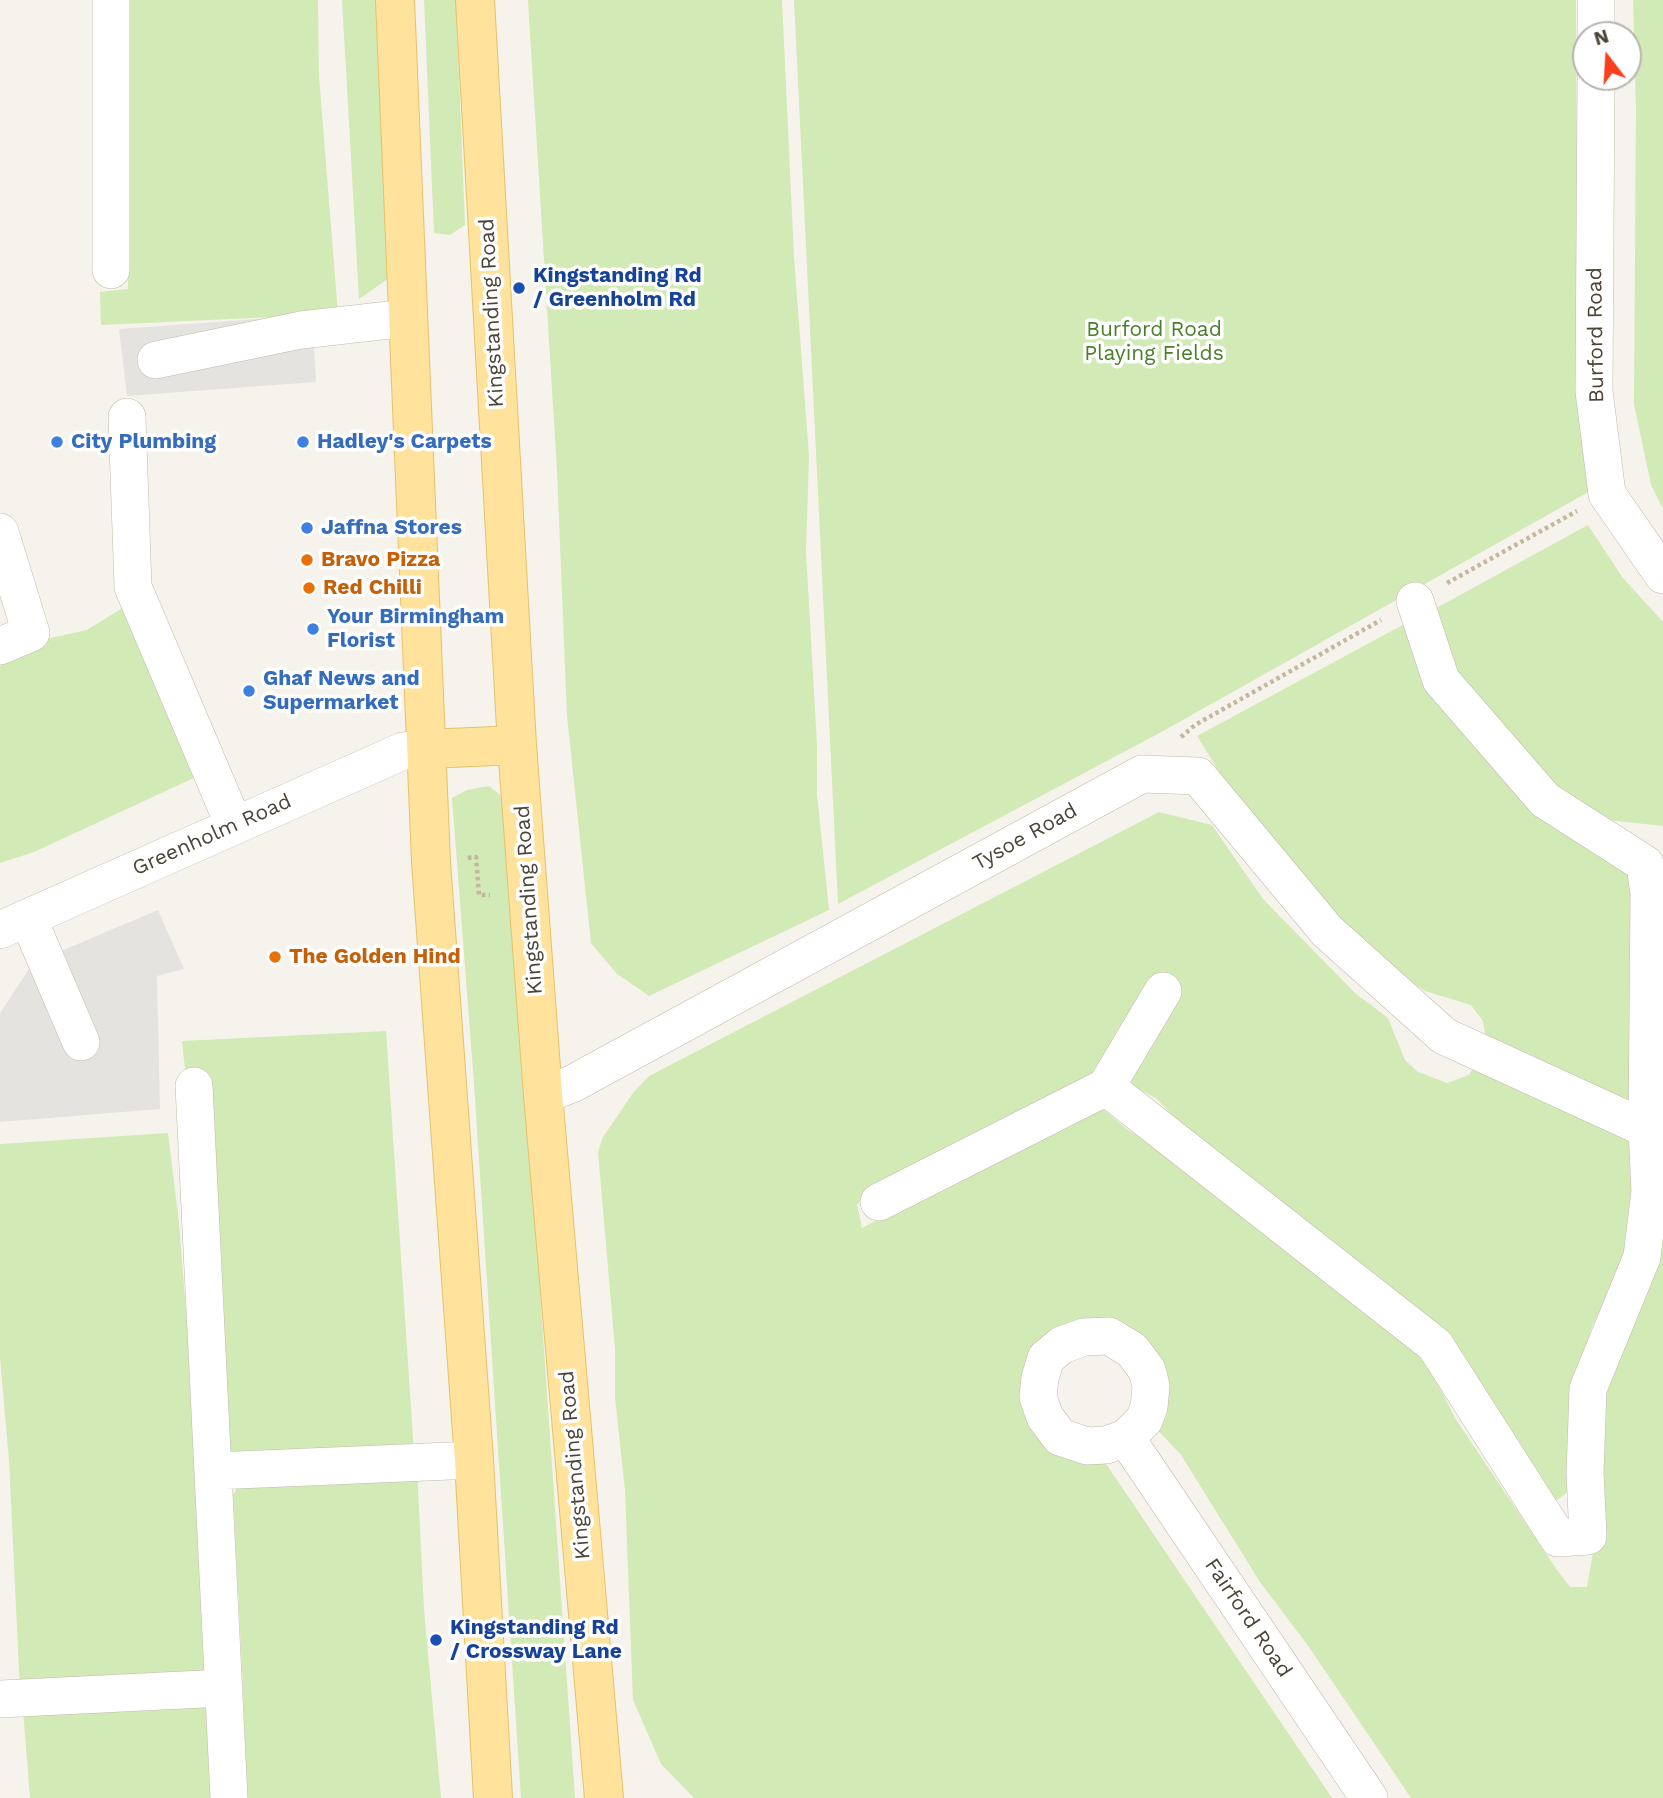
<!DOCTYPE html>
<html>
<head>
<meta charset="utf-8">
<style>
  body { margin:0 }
  #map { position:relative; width:1663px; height:1798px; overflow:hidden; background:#f6f3ec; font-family:"Work Sans",sans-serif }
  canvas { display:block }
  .north { position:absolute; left:1572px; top:21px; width:70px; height:70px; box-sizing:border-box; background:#fff; border:2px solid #b7b4b0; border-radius:50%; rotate:343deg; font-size:19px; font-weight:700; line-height:28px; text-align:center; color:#4b4439 }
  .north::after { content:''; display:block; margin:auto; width:24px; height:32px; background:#fc3f1d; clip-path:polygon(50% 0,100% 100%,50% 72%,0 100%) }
</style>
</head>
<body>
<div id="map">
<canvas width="1663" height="1798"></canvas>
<div class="north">N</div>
</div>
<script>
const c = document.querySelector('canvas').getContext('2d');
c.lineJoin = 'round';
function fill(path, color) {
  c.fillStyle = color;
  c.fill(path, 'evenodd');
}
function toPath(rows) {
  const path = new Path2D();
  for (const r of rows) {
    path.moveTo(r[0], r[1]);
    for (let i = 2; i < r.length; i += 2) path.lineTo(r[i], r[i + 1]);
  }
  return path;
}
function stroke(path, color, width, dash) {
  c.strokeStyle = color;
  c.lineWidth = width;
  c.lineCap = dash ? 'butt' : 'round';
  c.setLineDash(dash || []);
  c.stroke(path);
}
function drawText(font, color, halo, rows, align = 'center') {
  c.font = font + ' "Work Sans",sans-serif';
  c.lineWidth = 7;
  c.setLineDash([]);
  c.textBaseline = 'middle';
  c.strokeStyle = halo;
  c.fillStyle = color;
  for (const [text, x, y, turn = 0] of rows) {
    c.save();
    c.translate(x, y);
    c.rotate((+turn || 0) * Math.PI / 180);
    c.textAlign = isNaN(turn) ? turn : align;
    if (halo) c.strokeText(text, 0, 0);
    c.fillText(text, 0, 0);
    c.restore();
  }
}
const green = toPath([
  [119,0,318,0,319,76,338,314,101,325,100,292,128,289],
  [342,0,378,0,395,274,359,299],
  [424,0,456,0,465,225,450,235,434,233],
  [528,0,782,0,794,257,809,456,806,552,817,745,817,794,829,910,649,996,617,974,591,943,567,716,557,471],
  [794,0,1576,0,1578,396,1592,490,1165,730,838,904],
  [1633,0,1663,0,1663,509,1651,485,1634,404,1636,109],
  [1588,525,1623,578,1663,622,1663,826,1598,819,1558,787,1462,682,1429,612],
  [124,607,198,776,34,852,0,863,0,666,37,641,87,630],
  [1410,621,1424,671,1636,873,1639,1112,1486,1039,1483,1021,1471,1005,1425,991,1373,957,1231,791,1197,736],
  [489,786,506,800,575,1798,521,1798,474,1084,452,798,467,790],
  [1159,812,1212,825,1263,899,1355,993,1388,1018,1405,1060,1418,1072,1447,1083,1469,1075,1478,1059,1632,1133,1640,1188,1630,1262,1593,1324,1574,1390,1572,1489,1550,1505,1451,1338,1179,1122,1157,1099,1120,1078,1178,980,1169,975,1085,1086,857,1204,862,1228,1098,1105,1128,1130,1211,1180,1415,1351,1434,1376,1455,1418,1557,1570,1570,1587,1587,1587,1604,1491,1602,1405,1663,1224,1663,1798,1411,1798,1309,1647,1260,1582,1181,1455,1154,1426,1128,1331,1025,1372,1104,1461,1332,1798,694,1798,661,1764,633,1700,625,1490,615,1398,615,1349,598,1152,603,1137,633,1093,649,1076],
  [386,1031,414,1453,237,1461,225,1447,182,1041],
  [168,1133,179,1223,214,1662,197,1680,20,1691,9,1460,0,1358,0,1144],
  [417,1469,424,1609,441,1798,245,1798,243,1687,233,1495,241,1482],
  [209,1697,216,1798,30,1798,23,1710]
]);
const parking = toPath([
  [312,315,316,382,127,396,119,329],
  [158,910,184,969,157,976,160,1109,0,1122,0,1013,33,963]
]);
const path = toPath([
  [1447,583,1577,511],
  [1181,737,1195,725,1381,620],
  [468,858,476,857,479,895,490,895]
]);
const minor = toPath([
  [111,0,111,270],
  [1596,35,1596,0],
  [1596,77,1594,391,1607,494,1663,575],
  [156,360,301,330,407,318],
  [127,417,133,587,234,825],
  [0,532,31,633,0,646],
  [28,918,81,1042],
  [0,930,403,751,427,749],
  [194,1086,229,1798],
  [1106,1087,1435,1345,1558,1538,1588,1536,1585,1473,1588,1389,1642,1257,1650,1191,1647,1129,1649,894,1645,864,1545,800,1441,680,1415,601],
  [543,1095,572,1084,1142,774,1198,776,1327,931,1444,1036,1647,1129],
  [879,1202,1106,1087,1163,991],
  [1109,1336,1132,1350,1147,1370,1151,1386,1149,1407,1144,1420,1126,1438,1106,1445,1087,1446,1060,1437,1045,1417,1038,1397,1040,1378,1046,1358,1062,1345,1084,1337,1109,1336],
  [1126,1438,1369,1798],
  [214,1471,474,1460],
  [0,1699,224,1688]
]);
const major = toPath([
  [395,0,431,862,474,1460,493,1798],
  [475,0,517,745,543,1095,604,1798],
  [427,749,517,745]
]);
const markers = [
  [519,288,7,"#1a4fb4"],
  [57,442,7,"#3f7fe0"],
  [303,442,7,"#3f7fe0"],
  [307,528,7,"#3f7fe0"],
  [307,560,7,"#e8710a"],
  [309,588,7,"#e8710a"],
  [313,629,7,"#3f7fe0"],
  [249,691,7,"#3f7fe0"],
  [275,957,7,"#e8710a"],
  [436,1640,7,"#1a4fb4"]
];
const transitNames = [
  ["Kingstanding Rd",533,276],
  ["/ Greenholm Rd",533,300],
  ["Kingstanding Rd",450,1628],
  ["/ Crossway Lane",450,1652]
];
const streetNames = [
  ["Kingstanding Road",492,313,-93],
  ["Burford Road",1596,335,-91],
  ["Greenholm Road",212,835,-24],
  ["Tysoe Road",1025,837,-29],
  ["Kingstanding Road",529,900,-94],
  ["Kingstanding Road",575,1465,-95],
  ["Fairford Road",1248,1618,56]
];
const parkNames = [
  ["Burford Road",1154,330],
  ["Playing Fields",1154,354]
];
const shopNames = [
  ["City Plumbing",71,442],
  ["Hadley's Carpets",317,442],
  ["Jaffna Stores",321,528],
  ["Your Birmingham",327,617],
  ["Florist",327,641],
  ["Ghaf News and",263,679],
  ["Supermarket",263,703]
];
const foodNames = [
  ["Bravo Pizza",321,560],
  ["Red Chilli",323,588],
  ["The Golden Hind",289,957]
];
fill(green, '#d2eab5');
fill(parking, '#e5e3e0');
stroke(minor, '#c2bbae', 38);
stroke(major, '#e6c16a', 40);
stroke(path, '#c4b79f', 4.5, [3.5, 3.5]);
stroke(minor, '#fff', 37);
stroke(major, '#ffe39c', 38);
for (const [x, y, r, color] of markers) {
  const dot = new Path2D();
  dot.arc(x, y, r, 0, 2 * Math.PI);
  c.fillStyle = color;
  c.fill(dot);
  stroke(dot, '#fff', 2.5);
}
drawText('bold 21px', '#164399', '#fff', transitNames, 'left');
drawText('21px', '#4b4439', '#fff', streetNames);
drawText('21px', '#4a7f2a', '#fff', parkNames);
drawText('bold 21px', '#366cbe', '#fff', shopNames, 'left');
drawText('bold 21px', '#c56008', '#fff', foodNames, 'left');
</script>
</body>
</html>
